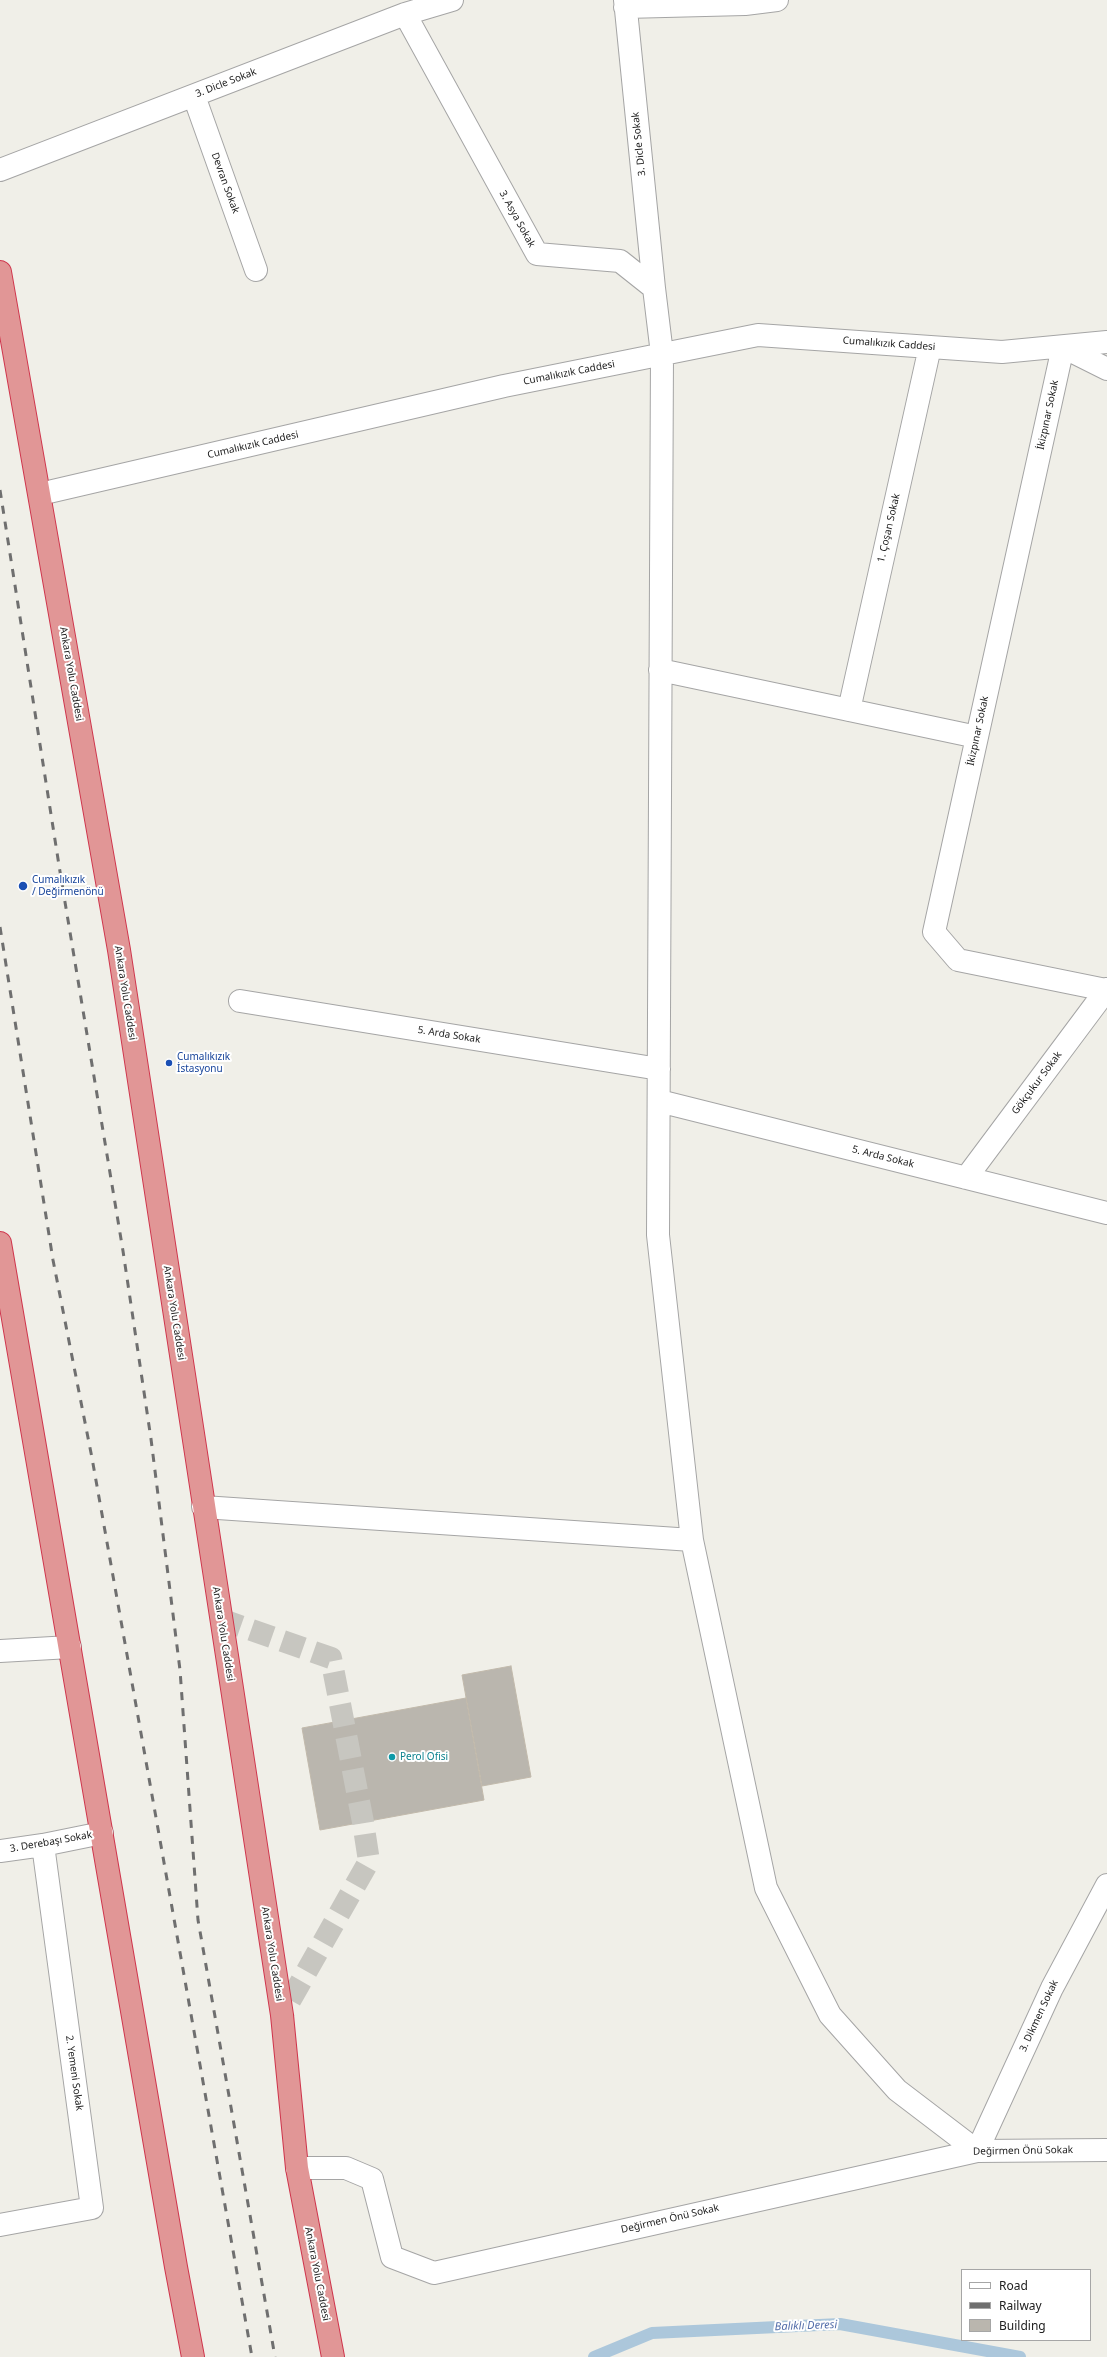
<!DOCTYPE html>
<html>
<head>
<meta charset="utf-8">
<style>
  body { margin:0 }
  #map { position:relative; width:1107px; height:2357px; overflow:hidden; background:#f0efe8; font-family:"Noto Sans",sans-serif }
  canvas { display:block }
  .legend { position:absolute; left:961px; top:2269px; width:130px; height:72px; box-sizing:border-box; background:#fff; border:1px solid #a6a6a6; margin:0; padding:5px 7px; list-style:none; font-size:12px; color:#212121 }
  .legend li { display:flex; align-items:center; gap:8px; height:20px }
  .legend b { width:20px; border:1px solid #a6a6a6 }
</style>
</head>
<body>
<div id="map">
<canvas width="1107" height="2357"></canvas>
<ul class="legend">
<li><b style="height:5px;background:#fff"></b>Road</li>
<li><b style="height:5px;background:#6f6f6f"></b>Railway</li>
<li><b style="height:11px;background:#bab6ae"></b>Building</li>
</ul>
</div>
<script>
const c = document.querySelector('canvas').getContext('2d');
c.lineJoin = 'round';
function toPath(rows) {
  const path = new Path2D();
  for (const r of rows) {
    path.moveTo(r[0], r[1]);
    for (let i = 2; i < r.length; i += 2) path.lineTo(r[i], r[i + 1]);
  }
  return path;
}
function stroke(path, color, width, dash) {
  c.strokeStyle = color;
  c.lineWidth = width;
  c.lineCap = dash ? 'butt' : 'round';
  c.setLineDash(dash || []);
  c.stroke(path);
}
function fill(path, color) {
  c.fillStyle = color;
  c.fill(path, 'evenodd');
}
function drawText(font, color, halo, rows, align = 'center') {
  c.font = font + ' "Noto Sans",sans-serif';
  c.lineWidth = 4;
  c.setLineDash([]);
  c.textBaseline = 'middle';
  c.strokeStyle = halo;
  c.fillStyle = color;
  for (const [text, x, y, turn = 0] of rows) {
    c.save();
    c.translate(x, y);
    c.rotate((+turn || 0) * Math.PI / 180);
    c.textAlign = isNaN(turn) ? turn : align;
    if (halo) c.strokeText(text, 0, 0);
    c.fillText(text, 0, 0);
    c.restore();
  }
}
const stream = toPath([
  [594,2357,652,2333,840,2324,1020,2357]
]);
const building = toPath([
  [511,1666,531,1777,482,1786,462,1675,511,1666],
  [466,1698,484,1800,320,1830,302,1728,466,1698]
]);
const minorTunnel = toPath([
  [220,1619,331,1658,363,1822,369,1861,282,2015]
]);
const minor = toPath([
  [625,0,654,288],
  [625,7,745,4,777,0],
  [405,14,537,254,620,261,654,288,662,354,658,1235,692,1540,766,1888,830,2015,897,2090,977,2151,1052,1988,1107,1885],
  [194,96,256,270],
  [0,170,405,14,452,0],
  [40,494,504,386,758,335,1002,352,1107,342],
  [660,670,977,737],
  [849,710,930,347],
  [1106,990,958,960,934,932,1063,347,1107,369],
  [240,1001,659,1069],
  [659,1101,1107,1213],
  [966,1178,1107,989],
  [203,1507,692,1540],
  [0,1651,70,1647],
  [0,1851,43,1845,102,1833],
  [297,2168,346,2168,372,2179,392,2257,434,2273,977,2151,1107,2150],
  [0,2225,92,2208,43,1845]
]);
const highway = toPath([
  [0,272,119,950,282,2015,297,2168,333,2357],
  [0,1243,176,2267,193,2357]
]);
const rail = toPath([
  [0,490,61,878,123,1251,151,1439,180,1670,198,1920,275,2357],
  [0,927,53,1260,92,1458,252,2357]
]);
const markers = [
  [23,886,5,"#1a4fb4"],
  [169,1063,4,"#1a4fb4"],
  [392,1757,4,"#0f9aa8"]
];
const streetNames = [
  ["3. Dicle Sokak",226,83,-21],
  ["3. Dicle Sokak",639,144,-96],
  ["Devran Sokak",225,183,70],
  ["3. Asya Sokak",517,219,61],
  ["Cumalıkızık Caddesi",889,344,4],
  ["Cumalıkızık Caddesi",569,373,-11],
  ["İkizpınar Sokak",1048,415,-78],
  ["Cumalıkızık Caddesi",253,445,-13],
  ["1. Çoşan Sokak",889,528,-77],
  ["Ankara Yolu Caddesi",71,674,80],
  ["İkizpınar Sokak",978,731,-78],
  ["Ankara Yolu Caddesi",125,993,81],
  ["5. Arda Sokak",449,1035,9],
  ["Gökçukur Sokak",1037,1083,-53],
  ["5. Arda Sokak",883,1157,14],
  ["Ankara Yolu Caddesi",174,1313,81],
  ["Ankara Yolu Caddesi",223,1634,81],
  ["3. Derebaşı Sokak",51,1842,-10],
  ["Ankara Yolu Caddesi",272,1954,81],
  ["3. Dikmen Sokak",1039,2016,-65],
  ["2. Yemeni Sokak",74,2073,82],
  ["Değirmen Önü Sokak",1023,2151,-1],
  ["Değirmen Önü Sokak",670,2219,-13],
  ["Ankara Yolu Caddesi",317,2274,79]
];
const transitNames = [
  ["Cumalıkızık",32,880],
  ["/ Değirmenönü",32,892],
  ["Cumalıkızık",177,1057],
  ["İstasyonu",177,1069]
];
const cultureNames = [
  ["Perol Ofisi",400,1757]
];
const waterNames = [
  ["Balıklı Deresi",806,2326,-2]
];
stroke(stream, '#acc7db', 12);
fill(building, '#bab6ae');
stroke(building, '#c1b9ab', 1);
stroke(minorTunnel, '#c7c6c0', 22, [22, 11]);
stroke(minor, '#a5a5a5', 24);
stroke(highway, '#cf354c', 24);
stroke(minor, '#fff', 22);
stroke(highway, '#e19696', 22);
stroke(rail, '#6f6f6f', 3, [8, 8]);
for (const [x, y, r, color] of markers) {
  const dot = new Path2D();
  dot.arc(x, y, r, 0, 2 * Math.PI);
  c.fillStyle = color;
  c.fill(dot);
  stroke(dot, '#fff', 1.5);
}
drawText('10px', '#212121', '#fff', streetNames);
drawText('10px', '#164399', '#fff', transitNames, 'left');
drawText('10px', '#0d838f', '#fff', cultureNames, 'left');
drawText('italic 11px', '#536eaa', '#fff', waterNames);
</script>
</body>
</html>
